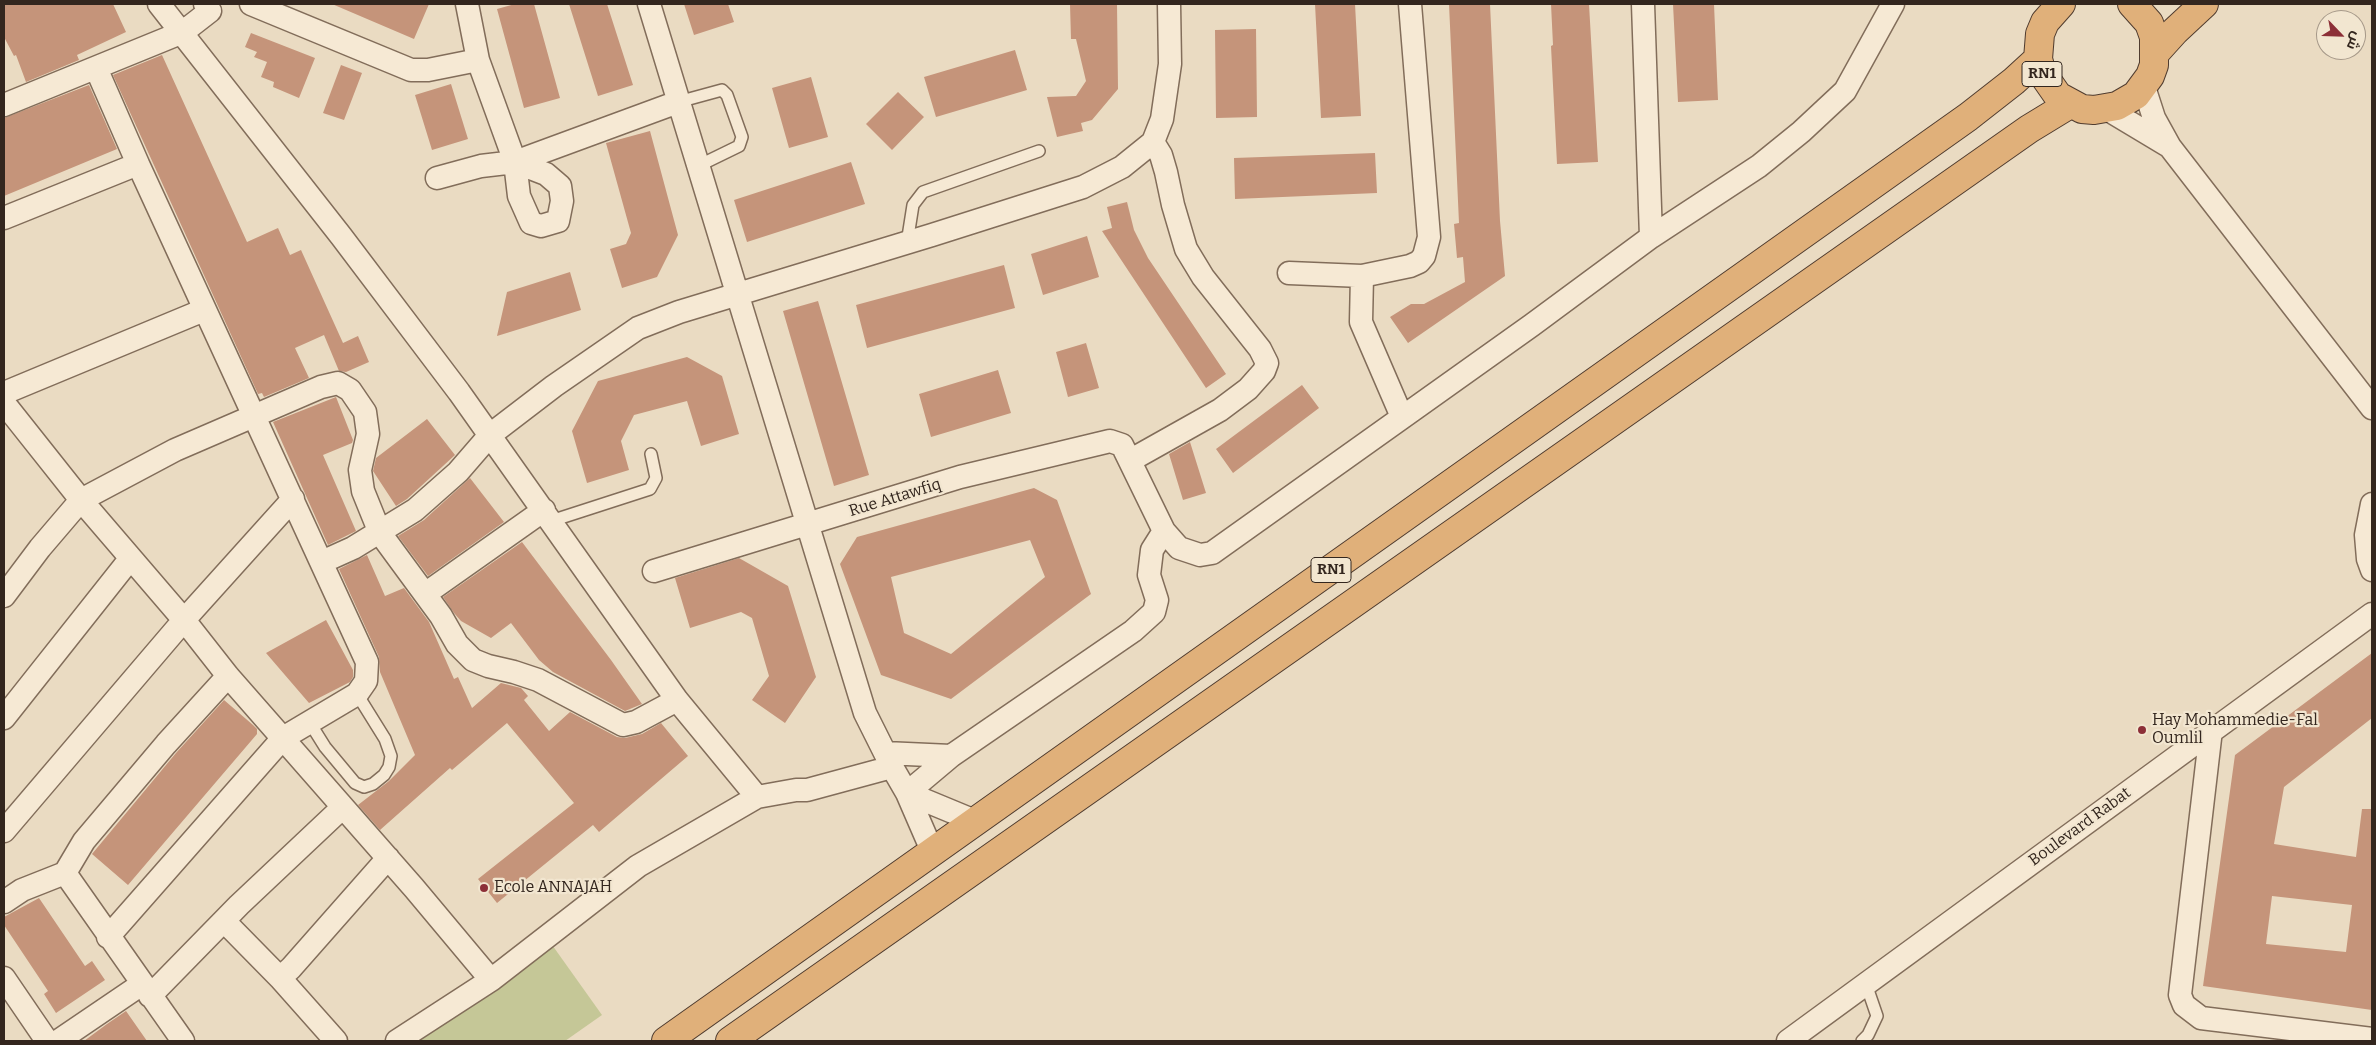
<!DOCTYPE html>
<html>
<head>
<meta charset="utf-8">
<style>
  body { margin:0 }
  #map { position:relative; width:2376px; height:1045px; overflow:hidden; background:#eadbc2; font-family:Bitter,Cairo,serif }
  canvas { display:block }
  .frame { position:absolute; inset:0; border:5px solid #33261e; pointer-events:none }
  .north { position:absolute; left:2316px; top:10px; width:50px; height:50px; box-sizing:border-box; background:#f2e6d0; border:1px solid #a69989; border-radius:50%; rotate:114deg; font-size:14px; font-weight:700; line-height:20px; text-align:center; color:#33261e }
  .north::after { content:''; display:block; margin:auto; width:18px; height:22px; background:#8c2f37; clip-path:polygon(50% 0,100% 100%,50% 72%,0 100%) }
</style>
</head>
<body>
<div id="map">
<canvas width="2376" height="1045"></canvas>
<div class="frame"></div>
<div class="north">ش</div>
</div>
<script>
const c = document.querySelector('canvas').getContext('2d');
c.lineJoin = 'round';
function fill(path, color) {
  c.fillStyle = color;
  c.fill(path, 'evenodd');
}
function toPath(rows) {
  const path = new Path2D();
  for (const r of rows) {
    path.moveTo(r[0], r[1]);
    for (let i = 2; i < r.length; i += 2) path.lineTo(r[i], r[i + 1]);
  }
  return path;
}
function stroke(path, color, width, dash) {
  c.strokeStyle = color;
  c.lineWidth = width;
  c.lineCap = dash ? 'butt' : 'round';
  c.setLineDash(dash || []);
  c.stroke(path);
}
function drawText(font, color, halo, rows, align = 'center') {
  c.font = font + ' Bitter,serif';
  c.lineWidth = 4.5;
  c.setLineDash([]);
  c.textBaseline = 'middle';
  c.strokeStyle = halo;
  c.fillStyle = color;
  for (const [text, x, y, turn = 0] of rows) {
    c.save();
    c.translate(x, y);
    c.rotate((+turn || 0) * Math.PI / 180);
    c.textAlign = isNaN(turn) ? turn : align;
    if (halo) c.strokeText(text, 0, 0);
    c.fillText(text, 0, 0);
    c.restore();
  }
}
const green = toPath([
  [550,942,602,1015,565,1041,415,1041]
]);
const building = toPath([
  [4,4,113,4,126,32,77,55,79,60,26,82,16,55,14,56,4,37],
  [332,4,429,4,414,39],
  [515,4,534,4,560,98,524,108,497,9],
  [569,4,607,4,633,85,598,96],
  [684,4,728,4,734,22,694,35],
  [1070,4,1117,4,1118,89,1092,120,1081,123,1083,131,1057,137,1047,97,1076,96,1086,81,1076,39,1071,39],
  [1315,4,1355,4,1361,116,1321,118],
  [1449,4,1490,4,1500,221,1505,276,1408,343,1390,317,1411,304,1424,304,1465,282,1463,257,1457,258,1454,224,1459,223],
  [1551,4,1589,4,1598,162,1557,164,1551,46,1553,45],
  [1673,4,1714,4,1718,100,1678,102],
  [1256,29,1257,117,1216,118,1215,30],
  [251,33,315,58,299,98,273,87,274,82,261,77,267,62,254,57,257,52,245,47],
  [1015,50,1027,90,936,117,924,77],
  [162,55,247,242,278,228,290,255,301,250,343,343,358,336,369,362,346,372,339,371,324,335,295,348,309,378,264,397,262,393,258,394,113,75],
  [341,65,362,73,344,120,323,113],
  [811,77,828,137,789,148,772,88],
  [451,84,468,139,432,150,415,95],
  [89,85,117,149,4,196,4,118],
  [898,92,924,117,892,150,866,124],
  [650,131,678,235,657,277,622,288,610,249,626,244,631,233,606,143],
  [1375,153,1377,193,1235,199,1234,158],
  [851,162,865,204,747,242,734,200],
  [1127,202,1134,230,1148,258,1226,374,1206,388,1102,231,1112,228,1107,207],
  [1087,236,1099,277,1043,295,1031,254],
  [1004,265,1015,308,867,348,856,305],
  [570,272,581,310,497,336,507,292],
  [818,301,869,475,834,486,783,311],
  [1086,343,1099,388,1068,397,1056,352],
  [687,357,722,376,739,434,701,446,687,401,634,415,621,441,629,470,587,483,572,431,598,381],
  [998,370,1011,413,931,437,919,394],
  [1302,385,1319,408,1233,473,1216,449],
  [336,397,353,440,352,443,323,455,356,531,328,545,273,422],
  [427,419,455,455,407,499,396,506,373,471,376,458],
  [1190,442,1206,493,1183,500,1169,454],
  [470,478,504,522,428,576,398,536,424,520],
  [1034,488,1057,500,1091,594,951,699,881,675,840,564,857,537],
  [1030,540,1045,577,951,654,904,633,891,577],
  [522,542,611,660,642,704,625,711,553,672,539,660,511,623,491,638,461,621,454,613,443,597],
  [367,555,385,596,404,588,429,622,454,679,458,677,472,708,501,683,521,688,528,696,524,700,549,731,570,712,617,737,625,738,642,734,661,723,688,756,599,832,593,825,497,903,478,879,574,803,507,723,452,770,450,768,380,830,358,805,389,781,415,755,380,672,379,657,339,569],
  [739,558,788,586,816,677,785,723,752,700,769,676,752,618,741,612,690,628,675,578],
  [326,620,353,670,353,677,350,682,309,703,266,653],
  [2372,653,2372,718,2284,787,2274,844,2356,857,2362,809,2372,809,2372,1010,2203,986,2235,755],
  [2272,896,2352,905,2346,952,2266,944],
  [224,700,253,725,257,729,257,734,128,885,92,854,176,753],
  [39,898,85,966,92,961,105,980,56,1013,44,994,48,991,4,925,4,917],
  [126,1011,147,1041,84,1041,107,1024]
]);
const service = toPath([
  [678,102,722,90,727,95,742,137,739,146,698,166],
  [907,243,913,205,923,192,1039,151],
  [551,521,650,489,656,478,651,454],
  [310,723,325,747,355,783,364,787,373,784,384,775,389,767,391,756,385,739,357,694],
  [1862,1041,1868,1035,1877,1016,1866,984]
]);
const minor = toPath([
  [159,4,341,236,459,392,677,700,757,797],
  [251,4,411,70,428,70,478,60],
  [467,4,478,60,515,162,678,102],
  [649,4,865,713,892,767,907,793,933,853],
  [1643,4,1651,237],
  [96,68,138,164],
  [2144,87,2154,118,2170,147,2372,408],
  [4,105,183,32,210,11,205,4],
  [2107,109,2167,145],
  [437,178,481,166,515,162,519,196,531,223,541,226,558,221,562,201,560,186,546,174,515,162],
  [4,218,138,164,367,662,366,681,357,694,283,738,108,937],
  [1289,273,1362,276,1410,266,1419,262,1424,256,1429,237,1410,4],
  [1362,276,1361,322,1402,417],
  [4,393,204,310],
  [4,403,81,500,184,620,228,676,414,888,491,980],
  [1131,460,1220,410,1248,389,1264,371,1267,363,1260,349,1203,277,1186,249,1173,205,1166,172,1161,155,1153,142],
  [2372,504,2366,535,2368,559,2372,570],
  [322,562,353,548,415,510,458,472,490,435,554,386,638,328,679,312,932,235,1083,187,1122,167,1153,142,1162,119,1170,64,1169,4],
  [654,571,960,477,1110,441,1122,445,1164,531,1179,548,1200,555,1212,553,1532,325,1651,237,1759,166,1801,132,1845,91,1893,4],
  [425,594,544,510],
  [4,596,40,548,81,500,175,450,321,387,338,383,350,390,365,412,368,434,360,470,363,491,380,533,441,616,457,644,473,660,488,666,514,672,538,680,623,725,636,722,677,700],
  [4,718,130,559],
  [2211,730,2180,995,2184,1005,2201,1018,2372,1039],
  [885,753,951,756],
  [907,793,951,756,1133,631,1154,612,1157,600,1149,575,1152,550,1164,531],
  [907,793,977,822],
  [4,831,184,620,293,499],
  [65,873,183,1041],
  [4,902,22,890,65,873,84,841,166,744,228,676],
  [224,921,280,978],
  [4,978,47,1041],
  [150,996,239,905,343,807],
  [58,1041,142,984],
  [336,1041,280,978,291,968,388,858],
  [397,1041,491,980,638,866,757,797,796,790,807,790,892,767],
  [1788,1041,2372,614]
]);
const trunk = toPath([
  [2061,4,2045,22,2040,34,2038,59,2042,73,2058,96,2082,109,2094,110,2117,106,2136,95,2150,76,2154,65,2154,37,2149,23,2132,4],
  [2156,52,2175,31,2204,4],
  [666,1041,1968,117,2014,81,2038,59],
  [730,1041,2029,129,2070,104]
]);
const markers = [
  [2142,730,5,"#8c2f37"],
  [484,888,5,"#8c2f37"]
];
const shields = [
  [2042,74,40],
  [1331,570,40]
];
const shieldNames = [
  ["RN1",2042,74],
  ["RN1",1331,570]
];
const streetNames = [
  ["Rue Attawfiq",895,498,-17],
  ["Boulevard Rabat",2080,827,-36]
];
const poiNames = [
  ["Hay Mohammedie-Fal",2152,721],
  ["Oumlil",2152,739],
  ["Ecole ANNAJAH",494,888]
];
fill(green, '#c5c797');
fill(building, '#c5947a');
stroke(service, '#826d5a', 14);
stroke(minor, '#826d5a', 25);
stroke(trunk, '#503c2f', 30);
stroke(service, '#f6e9d4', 11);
stroke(minor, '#f6e9d4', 22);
stroke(trunk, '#e0b07a', 28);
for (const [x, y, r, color] of markers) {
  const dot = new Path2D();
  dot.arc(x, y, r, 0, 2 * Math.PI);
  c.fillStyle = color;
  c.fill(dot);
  stroke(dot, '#f2e6d0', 2);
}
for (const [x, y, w] of shields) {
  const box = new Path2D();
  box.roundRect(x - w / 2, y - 12.5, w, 25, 4);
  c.fillStyle = '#f2e6d0';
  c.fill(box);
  stroke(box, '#33261e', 1);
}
drawText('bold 15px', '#33261e', null, shieldNames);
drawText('16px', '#33261e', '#f2e6d0', streetNames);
drawText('16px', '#33261e', '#f2e6d0', poiNames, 'left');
</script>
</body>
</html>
